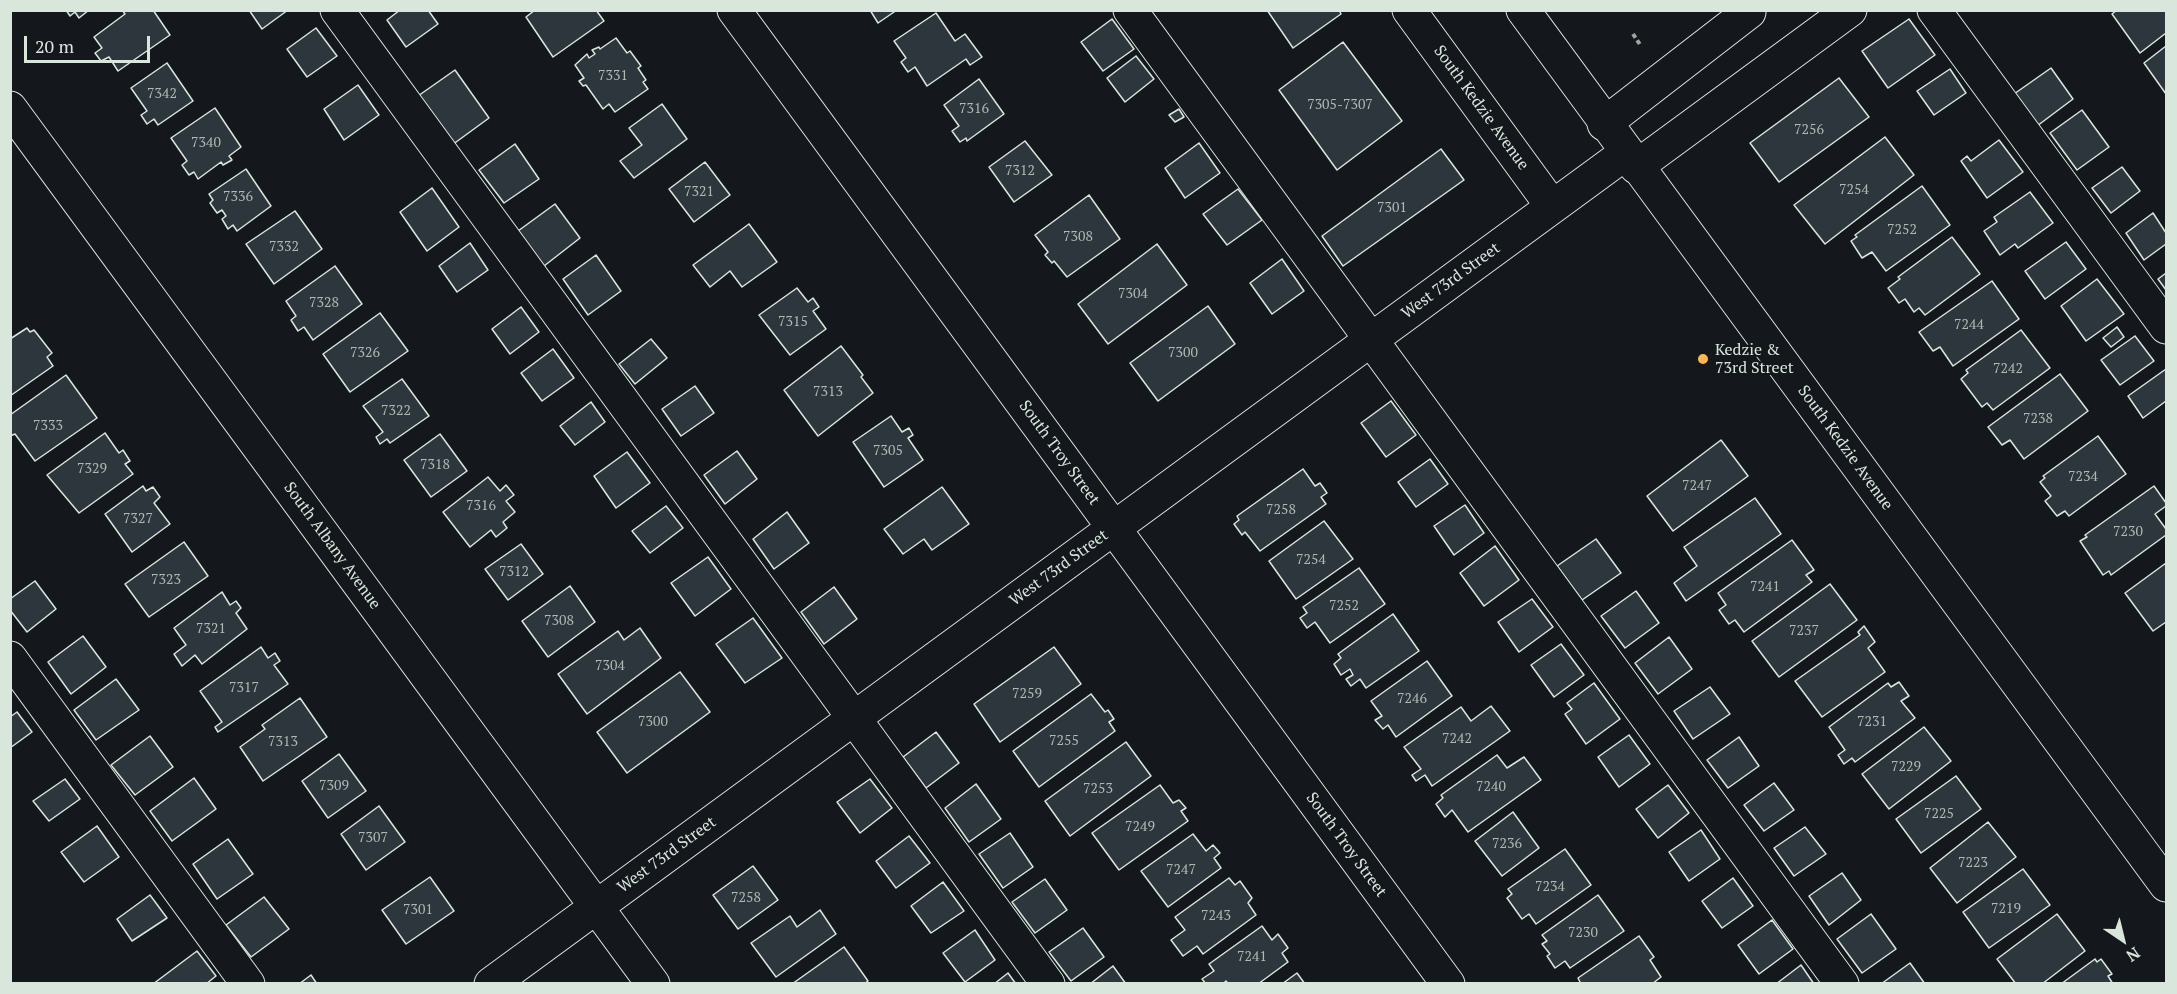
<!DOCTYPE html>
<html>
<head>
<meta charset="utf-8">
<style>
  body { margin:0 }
  #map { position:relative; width:2177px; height:994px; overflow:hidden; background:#14181c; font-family:"PT Serif",serif }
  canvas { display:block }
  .frame { position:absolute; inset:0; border:12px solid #d8e6dc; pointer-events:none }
  .north { position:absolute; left:2093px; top:910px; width:60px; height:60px; -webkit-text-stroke:4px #14181c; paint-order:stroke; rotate:145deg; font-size:16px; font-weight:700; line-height:24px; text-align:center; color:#d8e6dc }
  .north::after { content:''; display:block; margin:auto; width:21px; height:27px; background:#d8e6dc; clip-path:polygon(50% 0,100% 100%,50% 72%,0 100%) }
  .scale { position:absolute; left:24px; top:36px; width:126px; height:27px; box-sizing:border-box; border:3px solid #d8e6dc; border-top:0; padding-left:8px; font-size:18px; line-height:21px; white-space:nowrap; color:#d8e6dc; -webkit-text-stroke:4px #14181c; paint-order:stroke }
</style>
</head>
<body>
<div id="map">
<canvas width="2177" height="994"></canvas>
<div class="frame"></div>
<div class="north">N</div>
<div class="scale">20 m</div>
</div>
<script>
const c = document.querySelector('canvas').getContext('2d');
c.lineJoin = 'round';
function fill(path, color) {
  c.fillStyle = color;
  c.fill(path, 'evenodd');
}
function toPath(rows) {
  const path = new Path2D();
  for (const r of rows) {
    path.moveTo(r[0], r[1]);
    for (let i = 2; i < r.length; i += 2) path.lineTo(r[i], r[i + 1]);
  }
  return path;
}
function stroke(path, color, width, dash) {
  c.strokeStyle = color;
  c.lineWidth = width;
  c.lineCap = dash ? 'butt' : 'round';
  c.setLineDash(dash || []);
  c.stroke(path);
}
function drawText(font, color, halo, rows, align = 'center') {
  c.font = font + ' "PT Serif",serif';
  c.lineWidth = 4.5;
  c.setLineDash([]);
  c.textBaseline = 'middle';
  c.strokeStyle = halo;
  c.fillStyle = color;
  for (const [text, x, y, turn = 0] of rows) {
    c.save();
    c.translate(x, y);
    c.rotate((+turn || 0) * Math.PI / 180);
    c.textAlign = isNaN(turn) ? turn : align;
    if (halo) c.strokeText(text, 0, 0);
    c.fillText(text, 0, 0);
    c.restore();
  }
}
const building = toPath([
  [66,10,89,10,79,18,75,12,70,16,66,10],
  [122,10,153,10,170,35,118,71,109,57,101,61,95,53,102,48,94,37,125,14,122,10],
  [249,10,288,10,262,29,249,10],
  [400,10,428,10,438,24,406,47,387,20,400,10],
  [535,10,596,10,604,21,553,57,526,17,535,10],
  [870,10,897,10,878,23,870,10],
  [1267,10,1339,10,1341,14,1293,48,1267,10],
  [2117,10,2166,10,2166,33,2140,53,2112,14,2117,10],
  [936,13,955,41,965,34,982,57,970,65,966,59,927,86,915,67,908,72,901,62,906,58,894,41,936,13],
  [1112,19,1134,49,1103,71,1081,42,1112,19],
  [1909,19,1935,55,1888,88,1862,51,1909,19],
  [316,28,337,56,307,77,287,49,316,28],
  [616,38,627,53,630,51,641,66,638,68,646,80,643,82,648,89,615,112,609,104,603,109,586,85,583,86,579,81,584,78,575,65,587,54,589,58,595,54,592,50,599,47,600,49,616,38],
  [1343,42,1402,121,1337,170,1279,90,1343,42],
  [2166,46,2166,94,2144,63,2166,46],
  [1136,56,1154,79,1125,102,1107,78,1136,56],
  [167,63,193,101,158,125,154,119,147,124,141,115,147,111,131,88,167,63],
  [2051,68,2073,99,2037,126,2014,94,2051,68],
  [1950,69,1966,93,1934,115,1917,91,1950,69],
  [455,70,489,118,452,145,418,96,455,70],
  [1839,78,1869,117,1779,182,1750,143,1839,78],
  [979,79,1004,114,967,141,966,138,960,142,952,131,959,126,944,105,979,79],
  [358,85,379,115,344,140,324,109,358,85],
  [662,104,687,139,634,178,620,161,642,145,629,128,662,104],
  [215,108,241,147,229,156,232,160,223,165,221,162,198,179,194,172,189,175,182,165,187,161,171,138,215,108],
  [1179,109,1184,117,1175,122,1169,115,1179,109],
  [2082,110,2109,147,2077,170,2050,133,2082,110],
  [1885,137,1914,175,1825,244,1794,205,1885,137],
  [1999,140,2023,172,1987,198,1961,161,1967,156,1971,161,1999,140],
  [1025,141,1052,175,1014,202,989,167,1025,141],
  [1199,143,1220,173,1185,198,1165,168,1199,143],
  [515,144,539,179,504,203,479,170,515,144],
  [1441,149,1464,180,1343,266,1322,236,1441,149],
  [705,162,730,195,694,222,669,189,705,162],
  [2122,167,2140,191,2111,213,2092,188,2122,167],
  [246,169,271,206,237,231,233,225,228,229,222,219,226,216,222,210,217,213,210,203,213,200,209,194,246,169],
  [1922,186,1950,225,1886,271,1872,252,1862,258,1851,241,1857,237,1855,235,1922,186],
  [432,188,459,227,427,251,400,212,432,188],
  [1238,189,1262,220,1227,245,1203,214,1238,189],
  [2030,192,2053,223,2018,248,2015,244,2000,255,1984,231,1997,222,1994,217,2030,192],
  [1089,195,1120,239,1067,277,1054,261,1052,263,1045,255,1048,252,1035,235,1089,195],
  [555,204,580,238,544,266,518,231,555,204],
  [295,211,322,249,274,284,246,244,295,211],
  [2153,213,2166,233,2166,244,2144,260,2126,233,2153,213],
  [749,224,777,262,742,287,730,271,710,287,693,265,749,224],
  [1952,237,1980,274,1925,315,1919,308,1914,312,1905,299,1899,303,1888,288,1900,279,1898,277,1952,237],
  [2066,242,2086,269,2045,299,2025,271,2066,242],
  [470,243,488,270,457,292,439,266,470,243],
  [1157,244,1187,285,1108,344,1078,304,1157,244],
  [596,255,621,291,588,315,563,279,596,255],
  [1282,259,1304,291,1272,314,1250,283,1282,259],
  [335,266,362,304,313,340,304,327,298,331,291,320,296,316,286,301,335,266],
  [2166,273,2166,290,2158,279,2166,273],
  [2097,279,2124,314,2086,341,2061,306,2097,279],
  [1992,281,2019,319,1953,366,1940,347,1933,351,1919,332,1992,281],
  [797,288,808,302,813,298,819,307,813,311,826,329,790,355,759,315,797,288],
  [1208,306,1235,344,1158,401,1130,363,1208,306],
  [521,307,539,332,510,354,492,329,521,307],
  [380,313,408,351,350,392,323,354,380,313],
  [2117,327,2124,337,2111,347,2103,338,2117,327],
  [27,328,30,332,34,330,52,353,47,357,53,366,10,396,10,339,27,328],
  [2021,330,2050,368,1993,410,1987,403,1982,407,1961,379,1968,373,1966,370,2021,330],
  [2135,336,2154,361,2120,385,2101,360,2135,336],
  [651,339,667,358,635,384,619,364,651,339],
  [841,346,863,375,861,377,873,393,818,436,784,390,841,346],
  [553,349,574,378,542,401,521,373,553,349],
  [2166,369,2166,401,2143,418,2128,396,2166,369],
  [2060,374,2088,411,2024,459,2010,440,2002,445,1988,427,2060,374],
  [66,375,97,418,35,461,15,434,10,436,10,415,66,375],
  [402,379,429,416,390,443,387,439,380,444,376,437,383,432,363,406,402,379],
  [695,386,714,413,681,436,662,409,695,386],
  [1391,401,1416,435,1386,457,1361,423,1391,401],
  [591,402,605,422,575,445,560,426,591,402],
  [891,416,902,432,909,428,913,435,908,438,923,460,884,487,853,442,891,416],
  [105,433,119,453,123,450,130,461,125,464,133,474,79,513,47,475,105,433],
  [440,434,467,471,431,497,404,460,440,434],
  [2098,436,2126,474,2069,516,2065,511,2057,516,2045,501,2051,496,2040,482,2045,478,2043,476,2098,436],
  [1721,440,1748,476,1673,531,1647,496,1721,440],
  [737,451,757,479,725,504,704,475,737,451],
  [627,452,650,483,616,508,594,476,627,452],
  [1430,459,1448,484,1416,507,1398,482,1430,459],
  [1303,469,1315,486,1320,483,1327,493,1321,497,1326,504,1260,551,1245,532,1242,535,1234,524,1239,520,1237,516,1303,469],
  [488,477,500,491,506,485,514,495,506,501,515,512,503,522,507,528,496,537,491,530,470,547,443,512,488,477],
  [143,486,146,491,153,487,160,497,154,503,170,524,132,552,105,514,143,486],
  [2154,486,2166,503,2166,506,2155,514,2166,529,2166,535,2111,575,2109,571,2103,575,2080,541,2087,537,2085,535,2154,486],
  [942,487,969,524,932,550,924,539,903,554,884,529,942,487],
  [1755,498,1781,534,1686,601,1674,583,1697,566,1684,547,1755,498],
  [1465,505,1484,533,1454,555,1434,526,1465,505],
  [666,506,683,528,650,553,632,531,666,506],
  [787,512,809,543,774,569,753,539,787,512],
  [1324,521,1353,559,1296,599,1269,561,1324,521],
  [1596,539,1621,573,1582,600,1557,566,1596,539],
  [1792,540,1814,570,1806,575,1812,582,1744,632,1735,620,1729,624,1719,610,1726,605,1718,593,1792,540],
  [184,542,208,576,149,617,125,584,184,542],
  [521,544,543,574,508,600,485,569,521,544],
  [1495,546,1519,580,1484,606,1460,573,1495,546],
  [708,557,731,589,695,616,671,583,708,557],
  [2166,563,2166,622,2153,631,2125,593,2166,563],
  [1359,568,1385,604,1330,643,1315,622,1307,628,1300,618,1307,613,1303,607,1359,568],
  [35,581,56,609,27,632,10,610,10,599,35,581],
  [1830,584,1857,620,1779,677,1752,641,1830,584],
  [570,586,595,622,548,657,522,621,570,586],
  [834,587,857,619,824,644,801,612,834,587],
  [1636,591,1659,623,1625,648,1601,616,1636,591],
  [222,592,230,605,236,601,241,608,236,613,247,629,202,664,195,655,182,666,174,654,186,645,174,628,222,592],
  [1532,599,1553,627,1519,652,1498,622,1532,599],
  [1393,614,1419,651,1366,688,1360,679,1351,686,1346,679,1353,675,1350,669,1341,675,1334,664,1341,658,1338,654,1393,614],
  [753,618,782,658,745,683,716,644,753,618],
  [1864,626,1875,642,1868,648,1885,672,1822,717,1795,681,1860,635,1858,632,1864,626],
  [640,628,661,658,587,714,558,674,618,631,624,640,640,628],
  [83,636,106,667,71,694,48,662,83,636],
  [1669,637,1692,669,1658,694,1635,663,1669,637],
  [1561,644,1584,675,1554,697,1531,665,1561,644],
  [261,647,268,658,275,653,280,661,274,665,288,684,218,732,215,727,222,722,200,691,261,647],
  [1054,647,1081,684,1000,742,974,704,1054,647],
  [1427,661,1452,696,1396,737,1388,725,1383,729,1375,720,1382,716,1371,701,1427,661],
  [680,672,710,712,627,773,597,732,680,672],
  [116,679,139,710,96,740,74,710,116,679],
  [1899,682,1909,696,1901,701,1915,718,1855,762,1852,758,1844,764,1838,755,1845,750,1829,727,1888,683,1891,687,1899,682],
  [1594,683,1620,719,1586,744,1565,714,1572,709,1567,703,1594,683],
  [1710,687,1730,714,1693,739,1674,711,1710,687],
  [1091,694,1105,712,1108,710,1114,719,1109,722,1115,731,1039,787,1013,751,1091,694],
  [300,698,327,737,263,781,240,747,265,729,262,725,300,698],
  [1491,706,1510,731,1432,786,1425,775,1416,781,1412,775,1421,769,1404,747,1461,707,1471,721,1491,706],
  [17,712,32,732,10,748,10,717,17,712],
  [1924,727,1951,761,1889,809,1862,774,1924,727],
  [936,732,959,763,926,788,903,757,936,732],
  [1629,735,1650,764,1619,787,1598,757,1629,735],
  [150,736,173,767,135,795,111,765,150,736],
  [1739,737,1759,766,1728,788,1707,760,1739,737],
  [1126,742,1151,776,1070,836,1045,801,1126,742],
  [339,754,366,791,328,818,302,781,339,754],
  [1497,755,1507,768,1524,757,1541,780,1468,832,1452,810,1445,817,1436,804,1443,798,1441,795,1497,755],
  [1956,776,1981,809,1921,853,1896,819,1956,776],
  [194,778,216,809,172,841,150,811,194,778],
  [65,779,80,799,49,821,33,801,65,779],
  [870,779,892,808,860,833,837,802,870,779],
  [1774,783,1794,810,1764,831,1744,805,1774,783],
  [976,784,1001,819,969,842,945,808,976,784],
  [1160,785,1173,803,1179,800,1186,808,1181,811,1188,821,1119,870,1092,833,1160,785],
  [1668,785,1689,813,1658,838,1636,809,1668,785],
  [379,806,405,842,366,870,341,834,379,806],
  [1513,812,1539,848,1502,876,1475,841,1513,812],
  [1988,822,2016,857,1957,903,1930,868,1988,822],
  [97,826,119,857,84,882,61,852,97,826],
  [1805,827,1826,854,1794,876,1774,848,1805,827],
  [1701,830,1720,859,1689,881,1669,852,1701,830],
  [1010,833,1033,867,1003,888,979,854,1010,833],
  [1193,834,1206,851,1213,845,1220,853,1214,858,1221,868,1168,907,1141,871,1193,834],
  [909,836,930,863,896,888,876,861,909,836],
  [228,839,253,874,217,899,193,864,228,839],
  [1565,849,1591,885,1536,924,1529,914,1522,919,1507,898,1512,894,1508,889,1565,849],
  [753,866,778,900,738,929,713,895,753,866],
  [2023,869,2050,905,1989,948,1963,912,2023,869],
  [1842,873,1861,900,1829,925,1809,896,1842,873],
  [430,877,454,911,406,944,382,910,430,877],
  [1229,878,1235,885,1240,881,1252,898,1248,903,1256,915,1203,954,1197,946,1183,956,1171,940,1185,930,1175,917,1229,878],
  [1733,878,1753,906,1722,928,1702,901,1733,878],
  [1045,879,1067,910,1035,933,1012,902,1045,879],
  [943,882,964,911,931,933,911,906,943,882],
  [150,895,167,918,132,941,117,919,150,895],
  [1598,895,1624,931,1570,968,1565,961,1555,968,1547,956,1550,954,1542,944,1547,941,1542,935,1598,895],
  [264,897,289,929,251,957,226,925,264,897],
  [820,910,836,934,776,977,751,943,790,916,797,927,820,910],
  [1871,914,1896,949,1862,973,1837,939,1871,914],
  [2057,914,2085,951,2042,984,2016,984,1997,959,2057,914],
  [1772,920,1793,949,1759,974,1738,945,1772,920],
  [1262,926,1272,940,1278,934,1288,948,1282,953,1288,962,1258,984,1228,984,1226,981,1223,984,1206,984,1202,979,1214,971,1209,964,1262,926],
  [1083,928,1104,957,1071,981,1049,952,1083,928],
  [975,930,995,960,965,982,943,953,975,930],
  [1639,936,1654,957,1650,960,1661,977,1652,984,1581,984,1578,978,1639,936],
  [844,947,868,981,864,984,792,984,844,947],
  [197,951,216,976,206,984,153,984,197,951],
  [2095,959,2097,962,2101,959,2112,974,2108,976,2113,984,2061,984,2095,959],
  [1910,963,1925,984,1881,984,1910,963],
  [1801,965,1814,984,1776,984,1801,965],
  [1113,966,1126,984,1090,984,1113,966],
  [1008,973,1016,984,994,984,1008,973],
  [1297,973,1305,984,1282,984,1297,973],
  [311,975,317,984,299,984,311,975]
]);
const path = toPath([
  [1633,34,1641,46]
]);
const minor = toPath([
  [337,10,1048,984],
  [734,10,1448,984],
  [1130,10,1842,984],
  [1409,10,1552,206],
  [1934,10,2166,327],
  [10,108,653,984],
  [1604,124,1749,12,1748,10],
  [1636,167,1850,10],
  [10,658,248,984],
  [491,984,1626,153]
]);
const major = toPath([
  [1523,10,2166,885]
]);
const markers = [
  [1703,359,6,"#ffb74d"]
];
const numberNames = [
  ["7331",613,76],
  ["7342",162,94],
  ["7305-7307",1340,105],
  ["7316",974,109],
  ["7256",1809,130],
  ["7340",206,143],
  ["7312",1020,171],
  ["7254",1854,190],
  ["7321",699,192],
  ["7336",238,197],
  ["7301",1392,208],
  ["7252",1902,230],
  ["7308",1078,237],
  ["7332",284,247],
  ["7304",1133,294],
  ["7328",324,303],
  ["7315",793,322],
  ["7244",1969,325],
  ["7326",365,353],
  ["7300",1183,353],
  ["7242",2008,369],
  ["7313",828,392],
  ["7322",396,411],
  ["7238",2038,419],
  ["7333",48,426],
  ["7305",888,451],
  ["7318",435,465],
  ["7329",92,469],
  ["7234",2083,477],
  ["7247",1697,486],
  ["7316",481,506],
  ["7258",1281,510],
  ["7327",138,519],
  ["7230",2128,532],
  ["7254",1311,560],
  ["7312",514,572],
  ["7323",166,580],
  ["7241",1765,587],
  ["7252",1344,606],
  ["7308",559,621],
  ["7321",211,629],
  ["7237",1804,631],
  ["7304",610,666],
  ["7317",244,688],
  ["7259",1027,694],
  ["7246",1412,699],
  ["7300",653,722],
  ["7231",1872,722],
  ["7242",1457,739],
  ["7255",1064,741],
  ["7313",283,742],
  ["7229",1906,767],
  ["7309",334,786],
  ["7240",1491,787],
  ["7253",1098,789],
  ["7225",1939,814],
  ["7249",1140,827],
  ["7307",373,838],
  ["7236",1507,844],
  ["7223",1973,863],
  ["7247",1181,870],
  ["7234",1550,887],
  ["7258",746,898],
  ["7219",2006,909],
  ["7301",418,910],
  ["7243",1216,916],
  ["7230",1583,933],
  ["7241",1252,957]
];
const streetNames = [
  ["South Kedzie Avenue",1481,108,54],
  ["West 73rd Street",1451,281,-36],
  ["South Kedzie Avenue",1845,448,54],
  ["South Troy Street",1059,453,54],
  ["South Albany Avenue",332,546,54],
  ["West 73rd Street",1059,568,-36],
  ["South Troy Street",1346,845,54],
  ["West 73rd Street",667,855,-36]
];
const poiNames = [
  ["Kedzie &",1715,350],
  ["73rd Street",1715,368]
];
fill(building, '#2c363c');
stroke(building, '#d8e6dc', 1.5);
stroke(minor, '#d8e6dc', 35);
stroke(major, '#d8e6dc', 35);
stroke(path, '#9da8a2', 4, [4.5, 3]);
stroke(minor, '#14181c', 33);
stroke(major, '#14181c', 33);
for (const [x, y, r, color] of markers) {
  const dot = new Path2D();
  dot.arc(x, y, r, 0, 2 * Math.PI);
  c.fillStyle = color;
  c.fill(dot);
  stroke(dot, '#14181c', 2);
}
drawText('14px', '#adbab4', null, numberNames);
drawText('16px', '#d8e6dc', '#14181c', streetNames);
drawText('16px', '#d8e6dc', '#14181c', poiNames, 'left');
</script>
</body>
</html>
